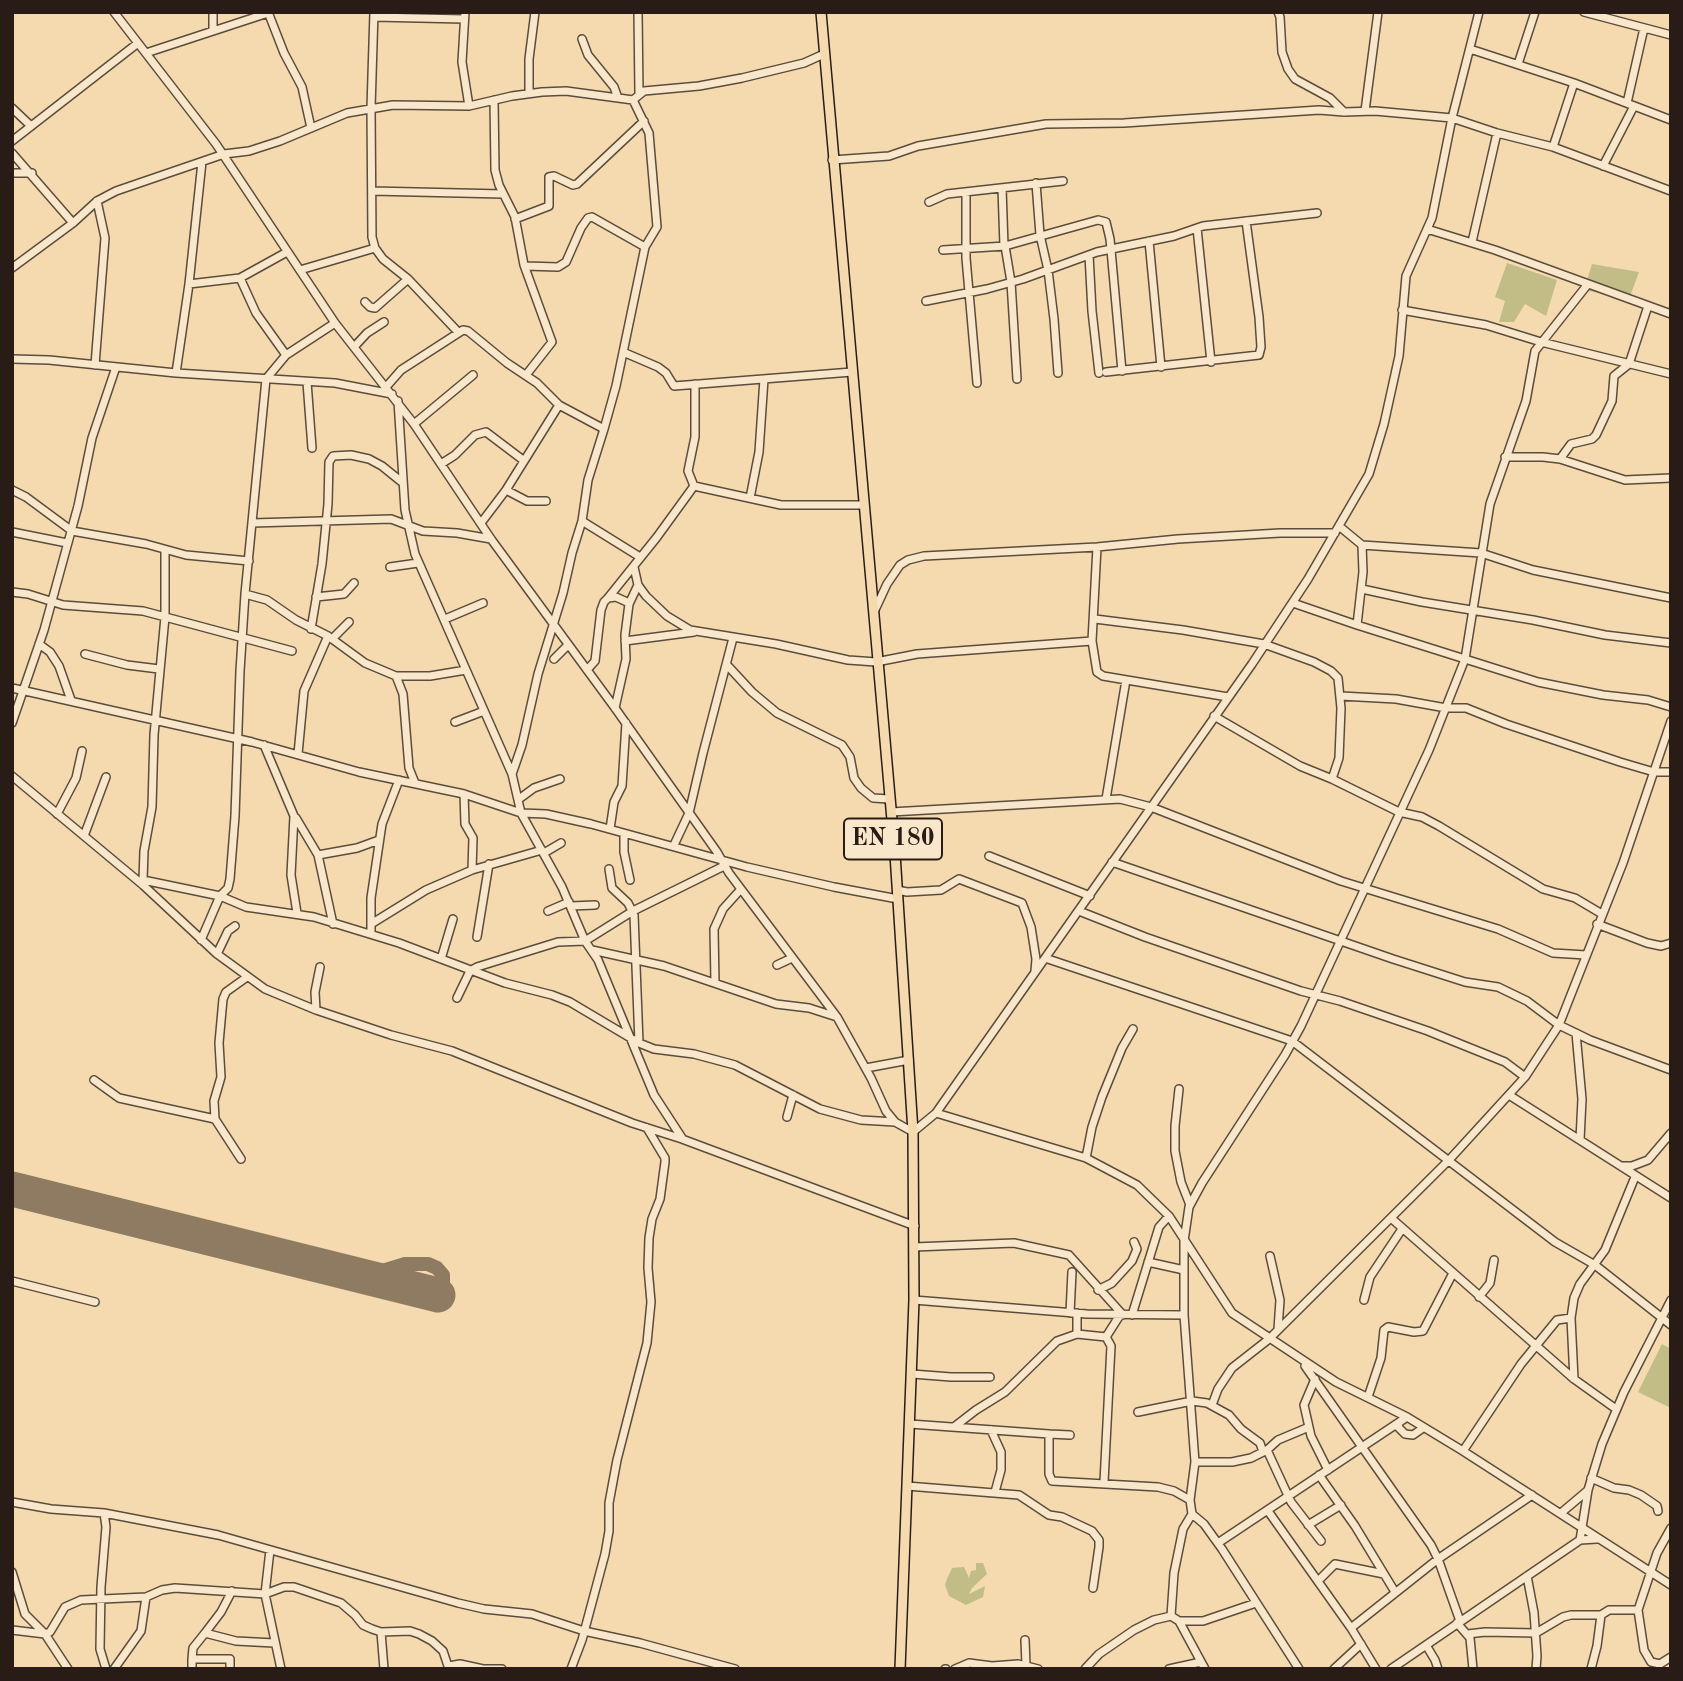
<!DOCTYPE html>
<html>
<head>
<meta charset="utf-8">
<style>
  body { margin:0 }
  #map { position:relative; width:1683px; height:1681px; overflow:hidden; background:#f4daae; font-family:"Old Standard TT",serif }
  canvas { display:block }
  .frame { position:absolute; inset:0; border:14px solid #291c17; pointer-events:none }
</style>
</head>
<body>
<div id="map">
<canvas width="1683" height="1681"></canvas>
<div class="frame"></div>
</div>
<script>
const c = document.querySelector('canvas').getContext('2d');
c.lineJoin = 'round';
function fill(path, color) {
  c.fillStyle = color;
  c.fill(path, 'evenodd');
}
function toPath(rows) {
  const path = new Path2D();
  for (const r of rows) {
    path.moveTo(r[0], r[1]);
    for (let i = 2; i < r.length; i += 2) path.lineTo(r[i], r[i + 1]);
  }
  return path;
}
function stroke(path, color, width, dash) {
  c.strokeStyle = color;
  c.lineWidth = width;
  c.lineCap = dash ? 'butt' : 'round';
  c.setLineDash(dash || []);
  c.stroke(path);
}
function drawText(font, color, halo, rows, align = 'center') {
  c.font = font + ' "Old Standard TT",serif';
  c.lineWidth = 6;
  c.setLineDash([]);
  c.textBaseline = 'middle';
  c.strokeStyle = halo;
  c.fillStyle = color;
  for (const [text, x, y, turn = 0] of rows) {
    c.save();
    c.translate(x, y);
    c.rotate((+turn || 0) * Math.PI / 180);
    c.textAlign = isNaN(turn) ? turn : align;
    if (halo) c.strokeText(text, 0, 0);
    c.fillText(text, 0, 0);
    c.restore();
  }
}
const green = toPath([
  [1507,263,1557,280,1546,316,1525,304,1514,322,1499,322,1505,301,1495,297],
  [1592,264,1639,272,1629,299,1584,290],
  [1662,1344,1671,1349,1671,1408,1638,1392],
  [976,1563,983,1563,987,1574,972,1588,969,1594,985,1586,983,1597,966,1605,949,1596,945,1585,947,1579,952,1568,964,1567,969,1578,971,1571,976,1570]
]);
const taxiway = toPath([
  [355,1274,376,1273,405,1264,428,1264,437,1268,443,1275,443,1289,438,1295]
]);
const runway = toPath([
  [12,1189,438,1295]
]);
const minor = toPath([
  [114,12,216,144,335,323,414,424,491,539,615,708,717,852,729,873,837,1017,871,1078,886,1111,895,1122,913,1132,936,1113,1252,664,1308,579,1369,474,1384,424,1399,356,1406,276,1432,218,1452,118,1479,12],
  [213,12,213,30],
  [268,12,284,53,302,87,311,128],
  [374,12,371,108,372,237,375,248,383,259,408,279,458,332],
  [465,12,462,62,469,106],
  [638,12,639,94],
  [1278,12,1280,17,1282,52,1288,69,1295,79,1330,98,1344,112],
  [1584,12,1671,35],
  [374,17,464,19],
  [582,39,588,55,614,87,618,98],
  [1470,49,1574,83,1671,120],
  [146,53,268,13],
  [1518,64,1535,12],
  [529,93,529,59,535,12],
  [494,100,495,170,499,185,515,217,524,265,552,342,526,375],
  [1627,103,1644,28],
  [12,108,31,126],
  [1365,111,1378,12],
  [12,141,138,43],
  [1553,147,1574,83],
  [12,153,73,223],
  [832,160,889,156,918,146,1046,124,1124,123,1319,110,1344,112,1375,111,1452,118,1497,133,1553,147,1671,191],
  [1603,166,1634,106],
  [12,173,32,173],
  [1036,183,1040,235,1048,270,1054,319,1058,373],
  [1002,188,1004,246],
  [372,191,503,194],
  [966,192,966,258,977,383],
  [929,202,947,194,1063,181],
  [515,219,549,206,549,177,554,176,573,185,577,184,644,121],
  [1197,228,1211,362],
  [1427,229,1495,250,1671,314],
  [1149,241,1161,367],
  [1472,242,1497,133],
  [1005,246,1011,282,1017,379],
  [943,250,1005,246,1098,220,1106,222,1110,239,1122,371],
  [1089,255,1092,311,1099,373],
  [525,266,558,267,566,262,581,228,588,218,592,217,645,247],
  [12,268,73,223,97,201,116,191,224,154,249,151,280,141,347,113,393,105,469,106,512,96,542,92,566,91,633,100,644,91,699,86,742,78,804,63,824,54],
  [300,270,375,248],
  [189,284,240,278,287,252],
  [926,301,987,289,1023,279,1097,252,1174,236,1203,226,1317,213],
  [365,302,370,307,375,308,408,279],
  [1402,310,1486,325,1541,342,1671,374],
  [355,346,367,333,384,322],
  [623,352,658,367,666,373,674,386,852,372],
  [286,355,335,323],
  [12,359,49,360,176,373,335,383,392,394],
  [95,365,105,238,97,201],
  [1106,372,1259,355,1261,347,1259,317,1246,221],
  [176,373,189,284,202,162],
  [307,382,312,448],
  [695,384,695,437,688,471,694,486,781,505,864,505],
  [387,386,401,370,463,330,468,331,507,363,537,383,559,405,506,490,481,523],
  [398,401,405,510,415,554,512,774,521,813,562,887,585,941,598,960,654,1095,682,1138],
  [414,424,473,375],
  [604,429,616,386,645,247,657,227,649,133,633,100],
  [1505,457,1543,457,1560,459,1625,480,1671,478],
  [1560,459,1571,444,1592,439,1596,435,1612,401,1614,376,1629,364,1648,306],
  [441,464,455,455,475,435,486,432,523,460],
  [12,490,26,497,72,531,146,544,186,555,249,561],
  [506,490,527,501,546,501],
  [750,498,759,452,764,379],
  [582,521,640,557],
  [252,523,391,519,423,531,457,533,491,539],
  [1339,526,1362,545,1363,572,1357,625],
  [12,532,67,543],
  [1362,545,1481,553,1533,570,1671,598],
  [1097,547,1092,641,1097,672,1103,676,1228,697],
  [390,567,418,563],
  [634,567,638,585,646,596,667,616,690,630,776,644,848,660,876,662,917,654,1092,641],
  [1362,589,1422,602,1533,620,1605,635,1671,643],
  [12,592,28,594,63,605,143,611,292,651],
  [245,594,267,600,296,620,328,636,365,663,396,676,430,676,466,670],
  [316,597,344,594,354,583],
  [608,598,657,537,694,486],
  [1293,603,1357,625,1538,682,1603,695,1648,700,1671,707],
  [629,604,638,585],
  [874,612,887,584,900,565,908,560,924,556,1097,547,1178,539,1280,533,1335,533],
  [445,619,483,603],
  [1095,619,1183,630,1264,644,1314,662,1331,671,1338,678,1341,708,1339,758,1332,779],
  [311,629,322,564,328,504,329,462,333,456,351,455,369,459,382,466,403,483],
  [332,639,349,622],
  [625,641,694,632],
  [39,644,50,652,59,666,71,700],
  [85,654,127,665,159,669],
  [554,659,568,645],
  [727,665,752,692,777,713,842,745,850,757,854,778,861,788,873,798,889,799],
  [587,670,595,661,601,610,604,602,608,598,616,597,627,602,629,604,625,635,626,659,615,708],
  [396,676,403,694,409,768,415,783],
  [12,688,252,742,359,772,464,794,521,813,546,814,591,824,747,867,834,887,898,899],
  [1341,696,1396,699,1446,708,1466,708,1506,724,1620,762,1654,772,1671,772],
  [1214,716,1300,766,1332,779,1399,812,1422,817,1439,826,1543,889,1575,898,1602,914],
  [455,722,484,711],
  [12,723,44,630,78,506,92,438,116,367],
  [264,745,294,816,291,875,297,913],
  [298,754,304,691,328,636],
  [512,774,522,745,538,674,563,593,572,553,582,521,588,480,604,429,559,405],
  [12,776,143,885,217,954,265,989,316,1010,391,1035,452,1051,632,1123,682,1139,915,1226],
  [464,794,465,824,473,838,472,870],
  [519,799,534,788,560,779],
  [1106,799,1126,680],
  [891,812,1120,799,1151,807,1341,881,1498,929,1553,953,1586,955],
  [57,814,76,778,82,751],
  [296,818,318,855,333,924],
  [610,829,614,802,622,786,626,723],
  [624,834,624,852,630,880],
  [84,836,106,777],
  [674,845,689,813,703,753,733,638],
  [544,853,561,843],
  [318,855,357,848,379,840],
  [989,856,1090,896],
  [1112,862,1393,959,1465,982,1498,987,1527,1001,1559,1025,1590,1040,1671,1070],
  [609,869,612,888,628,903,634,915,639,1043],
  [143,880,144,851,152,807,154,735,165,617,165,551],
  [143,885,143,880,220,896,228,888,230,879,235,816,240,671,245,594,266,379,286,355,256,313,240,278],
  [897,890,907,892,941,890,959,879,1022,903,1031,927,1036,959,1035,971],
  [571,906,595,905],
  [548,911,569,902],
  [1079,911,1145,937,1301,991,1340,1001,1428,1031,1505,1062,1525,1077],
  [371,924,371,898,382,824,399,780],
  [1597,924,1647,943,1661,946,1671,943],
  [371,934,371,924,426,890,472,870,542,850],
  [477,937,489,864],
  [201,940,220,896,246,907,314,917,399,943,505,983,552,995,570,1002,639,1043,654,1049,694,1054,735,1065,820,1109,861,1120,895,1122],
  [592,950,664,966,776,1004,809,1008,837,1017],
  [217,954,228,931,235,926],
  [1045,958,1292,1041,1555,1242,1595,1265,1671,1325],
  [441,959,453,919],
  [777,965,792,958],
  [715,983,714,929,723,909,741,889],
  [457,998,470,971,477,967,558,942,585,941,633,911,724,866],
  [316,1010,315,992,320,967],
  [1576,1033,1582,1099,1580,1140],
  [866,1068,909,1060],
  [94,1080,119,1098,215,1119],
  [1179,1089,1175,1126,1175,1151,1181,1182,1190,1205],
  [1509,1095,1671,1198],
  [936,1113,1086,1158,1137,1185,1169,1216,1232,1313,1336,1382,1407,1417,1463,1451,1671,1585],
  [787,1117,793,1095],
  [1086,1158,1092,1127,1102,1097,1122,1048,1133,1029],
  [241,1159,215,1119,214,1101,221,1077,219,1043,223,999,226,992,247,977],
  [1623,1166,1632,1166,1648,1160,1671,1133],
  [1391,1218,1574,1379,1616,1409],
  [914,1247,1014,1243,1069,1255,1123,1315],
  [1270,1256,1280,1300,1278,1329],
  [1148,1262,1184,1270],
  [12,1281,95,1302],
  [1098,1290,1112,1283,1132,1261,1137,1249,1134,1242],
  [1479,1297,1490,1283,1494,1260],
  [914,1300,1087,1314,1184,1315],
  [1364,1300,1370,1277,1402,1229],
  [1070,1313,1072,1272],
  [1132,1315,1159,1227,1169,1216],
  [1077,1334,1077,1313],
  [1305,1366,1431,1545,1438,1559,1460,1621],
  [912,1374,951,1377,990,1377],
  [1315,1379,1304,1405,1311,1436,1328,1470],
  [1574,1379,1571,1318,1574,1298,1580,1284,1605,1250,1635,1177],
  [1368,1397,1381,1358,1384,1330,1388,1327,1414,1332,1423,1331,1453,1273],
  [1212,1405,1218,1389,1232,1368,1269,1339,1450,1159,1525,1077,1559,1025,1572,992,1623,863,1671,721],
  [1138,1412,1192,1401,1207,1403,1229,1415,1241,1429,1260,1443,1263,1452],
  [1399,1423,1398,1427,1405,1434,1413,1435,1423,1428],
  [910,1424,1049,1434,1049,1474,1052,1481,1158,1487,1174,1491,1190,1500],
  [954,1427,976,1410,1005,1392,1057,1341,1077,1334,1106,1337,1120,1315],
  [991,1430,1001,1452,1001,1470,995,1492],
  [1049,1434,1070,1435],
  [1267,1450,1291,1502,1321,1541],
  [1463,1451,1521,1364,1557,1320,1571,1318],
  [1195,1462,1232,1462,1251,1458,1267,1450,1278,1440,1309,1427],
  [1319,1475,1355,1526,1395,1592],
  [1591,1478,1614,1488,1629,1490,1641,1495,1657,1506,1658,1511],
  [1104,1482,1111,1346,1106,1337],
  [907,1486,1019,1495,1049,1515,1062,1517,1092,1531,1099,1540,1099,1547,1093,1588],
  [12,1502,51,1509,104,1513,218,1535,458,1603,484,1609,532,1614,584,1631,640,1643,735,1669],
  [1268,1511,1351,1628,1376,1669],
  [104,1513,106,1527,101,1587,100,1649,106,1669],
  [1561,1513,1587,1491],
  [1192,1514,1204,1524,1222,1549,1299,1669],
  [1308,1525,1341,1505],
  [1671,1528,1657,1553,1638,1610,1644,1650,1651,1662,1660,1664,1671,1657],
  [1580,1540,1588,1490,1602,1444,1624,1392,1671,1300],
  [1218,1543,1407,1417],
  [270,1550,265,1594,281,1669],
  [12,1572,25,1614,45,1634,68,1669],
  [1527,1576,1534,1613,1537,1656,1536,1669],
  [1318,1581,1335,1564,1384,1574],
  [1171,1616,1179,1621,1203,1621,1256,1603],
  [1179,1621,1205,1669],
  [1457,1623,1470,1638,1473,1669],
  [1351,1628,1438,1559,1532,1495],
  [12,1630,45,1634,50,1632,65,1607,81,1600,146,1597,162,1590,175,1588,265,1594,284,1587,294,1587,341,1603,355,1615,363,1625,372,1629,381,1632,410,1631,419,1634,432,1641,443,1651,449,1669],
  [381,1632,384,1669],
  [205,1633,221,1612,232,1591],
  [1468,1634,1485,1632,1536,1633,1563,1617,1571,1615,1601,1615,1609,1610,1638,1610],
  [1025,1640,1026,1665],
  [1426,1645,1435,1660,1438,1669],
  [192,1659,193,1648,205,1633,236,1641,274,1643],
  [449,1666,460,1664,483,1669],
  [114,1669,141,1631,146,1597],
  [192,1669,192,1659,230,1659,230,1669],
  [485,1669,502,1669],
  [571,1669,582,1640,605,1554,609,1531,609,1503,617,1460,647,1343,651,1302,648,1268,649,1238,652,1219,660,1199,665,1162,665,1158,647,1128],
  [945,1669,946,1669],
  [955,1669,969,1663,992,1666,1018,1664,1038,1669],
  [1085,1669,1099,1654,1134,1630,1154,1620,1171,1616,1174,1573,1183,1529,1192,1514,1190,1500,1195,1462,1184,1315,1184,1241,1189,1207,1202,1183,1285,1055,1301,1026,1429,750,1465,659,1490,504,1526,401,1535,351,1588,284],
  [1169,1669,1201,1662],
  [1334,1669,1361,1644],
  [1391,1669,1580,1540,1597,1539],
  [1591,1669,1597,1646,1601,1615]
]);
const major = toPath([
  [821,12,895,854,913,1132,914,1300,900,1669]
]);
const shields = [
  [893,839,98]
];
const shieldNames = [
  ["EN 180",893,839]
];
fill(green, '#c2bd86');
stroke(taxiway, '#8e7b62', 14);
stroke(runway, '#8e7b62', 35);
stroke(minor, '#5c4c3d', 10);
stroke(major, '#291c17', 12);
stroke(minor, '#f8e7ca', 7);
stroke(major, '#f4daae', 9);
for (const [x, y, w] of shields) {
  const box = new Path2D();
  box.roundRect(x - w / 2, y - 20.5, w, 41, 5);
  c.fillStyle = '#f8e7ca';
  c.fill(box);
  stroke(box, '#291c17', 2);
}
drawText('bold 24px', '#291c17', null, shieldNames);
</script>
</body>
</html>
